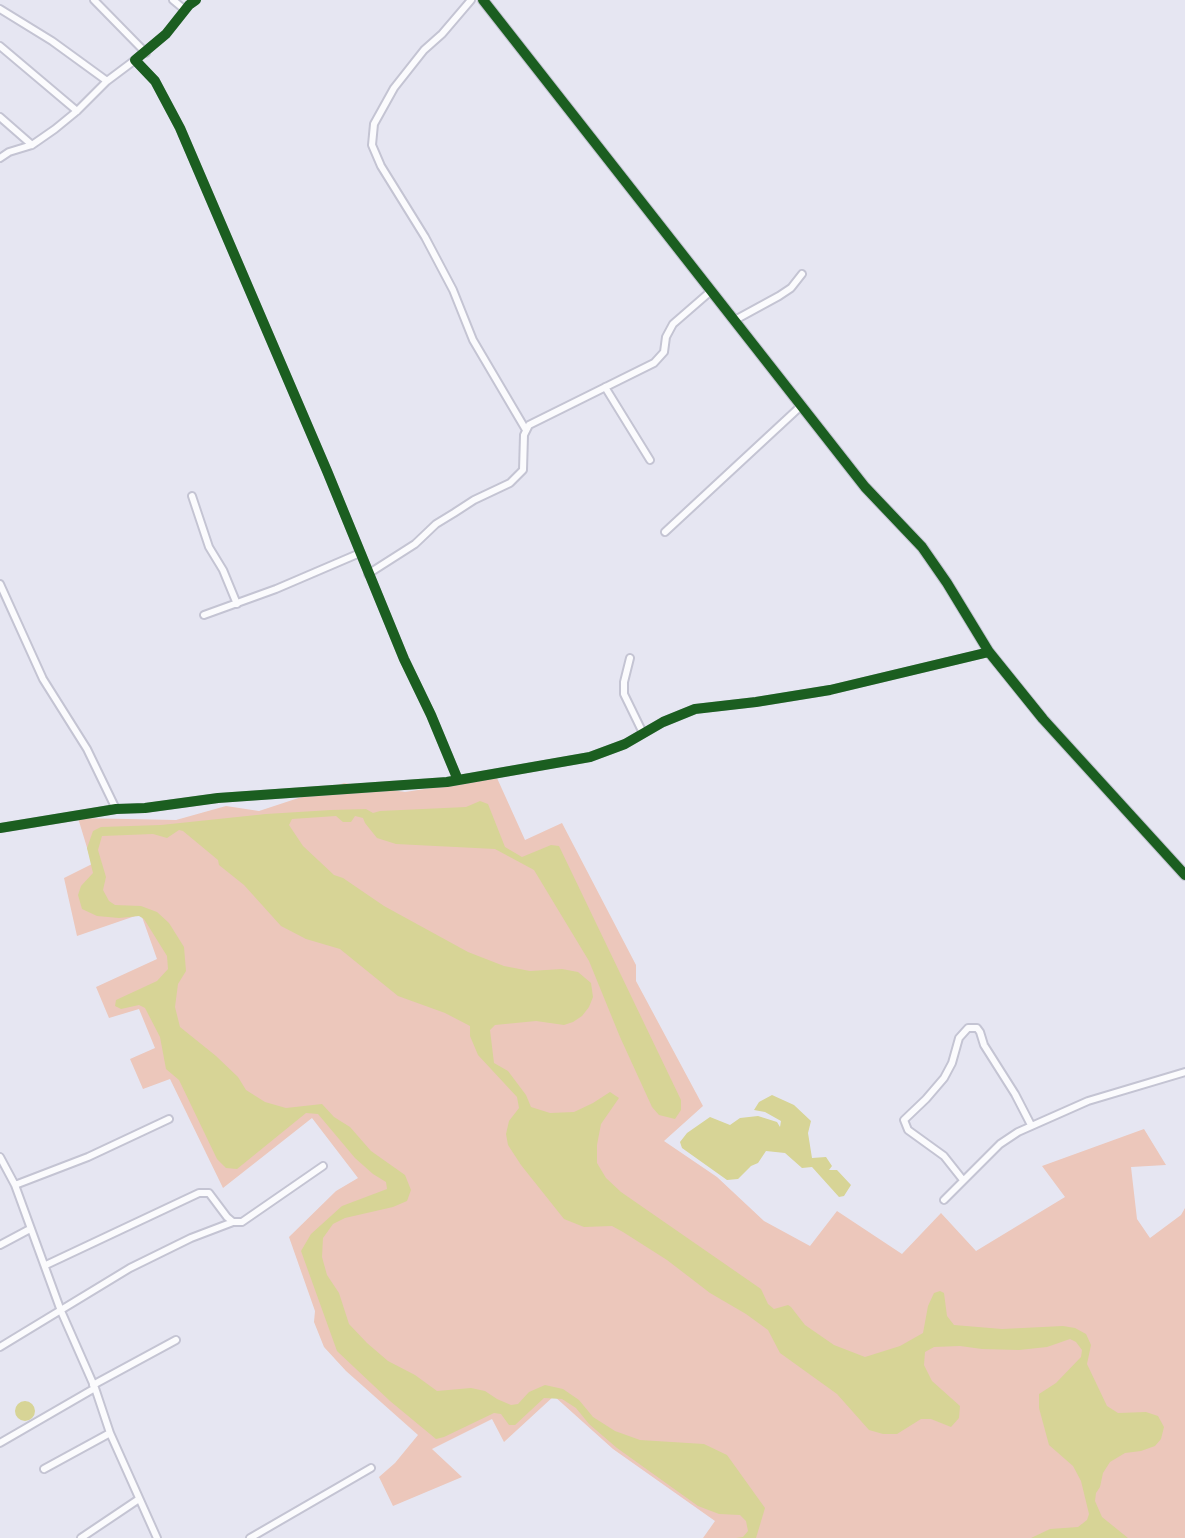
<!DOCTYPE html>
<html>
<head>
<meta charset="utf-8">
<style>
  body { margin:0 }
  canvas { display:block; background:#e6e6f2 }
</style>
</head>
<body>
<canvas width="1185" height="1538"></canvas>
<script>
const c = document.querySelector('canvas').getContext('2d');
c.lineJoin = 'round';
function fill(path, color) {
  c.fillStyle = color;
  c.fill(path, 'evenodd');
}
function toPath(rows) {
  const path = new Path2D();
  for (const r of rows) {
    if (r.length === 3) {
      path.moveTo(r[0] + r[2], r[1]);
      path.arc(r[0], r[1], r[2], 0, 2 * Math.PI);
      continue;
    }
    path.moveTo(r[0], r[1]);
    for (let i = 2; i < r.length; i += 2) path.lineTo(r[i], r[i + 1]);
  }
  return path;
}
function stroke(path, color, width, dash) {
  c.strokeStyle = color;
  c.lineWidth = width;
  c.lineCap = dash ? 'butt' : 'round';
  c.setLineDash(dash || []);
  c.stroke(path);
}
const green = toPath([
  [497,778,525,840,562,823,636,965,636,981,703,1106,664,1141,717,1177,764,1221,810,1246,837,1211,902,1254,941,1213,976,1251,1065,1197,1042,1166,1144,1129,1166,1165,1131,1167,1137,1219,1150,1238,1181,1215,1185,1208,1185,1538,703,1538,715,1521,613,1449,554,1396,504,1442,492,1419,432,1449,462,1477,393,1506,379,1477,395,1463,418,1435,346,1371,324,1347,314,1322,315,1311,289,1237,336,1191,358,1178,312,1118,223,1188,170,1079,143,1089,130,1059,155,1048,139,1009,109,1018,96,987,157,959,141,914,77,936,64,878,92,864,78,818,176,820,226,806,259,811,344,783,405,792]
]);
const water = toPath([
  [480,801,488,804,505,847,522,857,551,845,559,846,681,1100,681,1110,675,1119,659,1115,652,1107,620,1037,589,961,534,870,495,849,396,844,377,838,365,823,363,818,355,816,351,822,343,822,336,816,292,819,289,825,303,846,334,875,343,878,384,906,468,952,504,966,530,971,562,969,578,972,591,983,593,997,589,1007,582,1016,573,1022,564,1025,536,1021,495,1025,490,1030,494,1063,508,1071,526,1095,531,1107,550,1113,574,1112,593,1103,610,1092,619,1098,601,1124,597,1145,597,1163,606,1178,621,1192,761,1289,768,1304,774,1309,788,1305,791,1307,805,1325,834,1345,865,1357,900,1346,923,1333,928,1306,934,1293,940,1291,944,1293,947,1316,954,1325,1002,1329,1063,1326,1075,1328,1086,1334,1091,1345,1087,1364,1107,1406,1118,1413,1146,1412,1158,1416,1164,1427,1161,1439,1155,1446,1141,1451,1125,1453,1110,1462,1103,1473,1100,1487,1096,1493,1095,1501,1102,1517,1128,1538,1031,1538,1050,1529,1078,1527,1087,1520,1089,1514,1081,1481,1073,1466,1049,1445,1039,1408,1039,1394,1056,1383,1081,1357,1082,1350,1076,1342,1070,1339,1047,1347,1019,1350,982,1349,960,1346,934,1347,925,1352,924,1365,932,1381,960,1406,959,1418,951,1427,931,1419,921,1419,897,1434,883,1434,869,1430,837,1394,780,1353,768,1330,746,1314,710,1293,667,1260,623,1232,612,1226,584,1227,564,1219,521,1165,508,1145,506,1134,509,1121,519,1108,517,1097,478,1055,470,1036,470,1026,445,1013,398,996,340,949,306,939,281,926,244,885,219,865,218,860,183,831,179,830,167,838,153,834,102,836,98,850,106,877,103,890,109,901,115,905,141,906,157,912,169,923,184,947,186,971,178,984,175,1007,180,1027,216,1056,238,1077,246,1090,265,1102,286,1108,322,1104,334,1117,350,1127,371,1151,405,1175,411,1190,407,1201,393,1207,345,1218,333,1224,323,1238,322,1257,327,1275,339,1293,349,1324,367,1343,388,1361,415,1375,437,1391,471,1388,485,1391,497,1399,511,1405,518,1404,529,1392,545,1385,563,1389,579,1400,593,1417,615,1431,640,1440,704,1444,727,1455,765,1508,756,1538,736,1538,743,1537,748,1531,746,1521,740,1515,719,1514,698,1506,617,1448,589,1424,576,1408,562,1399,544,1398,515,1425,509,1425,501,1414,494,1413,444,1437,436,1439,390,1401,337,1351,301,1251,311,1234,342,1206,387,1189,386,1182,373,1174,355,1158,318,1114,306,1113,237,1169,226,1168,217,1159,179,1080,166,1069,160,1037,145,1008,139,1005,121,1009,115,1006,116,1000,157,981,168,969,167,956,144,919,139,916,119,918,97,916,82,909,78,895,81,886,93,873,87,848,93,831,101,827,161,825,266,814,331,810,366,809,373,813,380,811,466,807],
  [772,1095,794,1105,811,1121,808,1133,812,1158,826,1157,832,1166,829,1170,837,1170,851,1185,844,1196,839,1197,812,1167,802,1168,785,1153,766,1151,758,1163,751,1166,738,1179,727,1180,682,1148,680,1142,687,1133,710,1117,730,1125,740,1118,758,1116,777,1122,780,1127,781,1121,765,1112,754,1110,759,1102],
  [25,1411,10]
]);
const street = toPath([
  [94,0,146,53],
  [173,0,185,10],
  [196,0,189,5,166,34,135,60,155,81,180,128,327,471,404,659,431,715,458,780],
  [471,0,442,34,424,50,394,88,374,124,372,145,381,166,425,237,453,290,473,340,526,430],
  [0,9,52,41,107,81],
  [0,46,77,111],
  [0,117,32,145],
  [0,158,9,152,32,145,55,129,77,111,107,81,135,60],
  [735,320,779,296,791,288,802,274],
  [605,387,650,460],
  [192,496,209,547,223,570,237,604],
  [665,532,802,405],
  [368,574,415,544,436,524,454,513,474,500,510,483,523,470,524,435,529,425,654,363,664,352,666,337,673,324,711,291],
  [0,584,43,679,87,749,116,809],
  [204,615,276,589,360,553],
  [630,658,624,682,624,694,643,733],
  [0,828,116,809,145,808,218,798,447,782,590,757,625,744,663,722,695,709,756,702,830,690,989,652],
  [0,1157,15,1185,61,1311,95,1388,110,1433,157,1538],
  [963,1180,944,1156,908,1130,904,1120,926,1099,944,1078,952,1063,959,1038,968,1028,977,1028,980,1032,984,1045,1015,1094,1031,1125],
  [15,1185,88,1157,169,1119],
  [944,1200,1000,1144,1018,1132,1088,1101,1185,1072],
  [0,1245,30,1229],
  [46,1265,199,1193,209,1193,227,1217,233,1222,242,1222,323,1166],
  [0,1347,130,1268,191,1238,233,1222],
  [93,1385,176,1340],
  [0,1443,95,1388],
  [44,1469,110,1433],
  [81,1538,139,1499],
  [250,1538,371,1468]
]);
const secondary = toPath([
  [483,0,865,487,922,547,947,583,989,652,1043,719,1185,875]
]);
const cycleway = toPath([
  [196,0,189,5,166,34,135,60,155,81,180,128,327,471,404,659,431,715,458,780],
  [483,0,865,487,922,547,947,583,989,652,1043,719,1185,875],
  [0,828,116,809,145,808,218,798,447,782,590,757,625,744,663,722,695,709,756,702,830,690,989,652]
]);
fill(green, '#ecc7bb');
fill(water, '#d7d496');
stroke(street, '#c4c4d3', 10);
stroke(secondary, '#c4c4d3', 12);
stroke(street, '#fbfbfd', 6);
stroke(secondary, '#fbfbfd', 9);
stroke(cycleway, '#1b5e20', 10);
</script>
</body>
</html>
